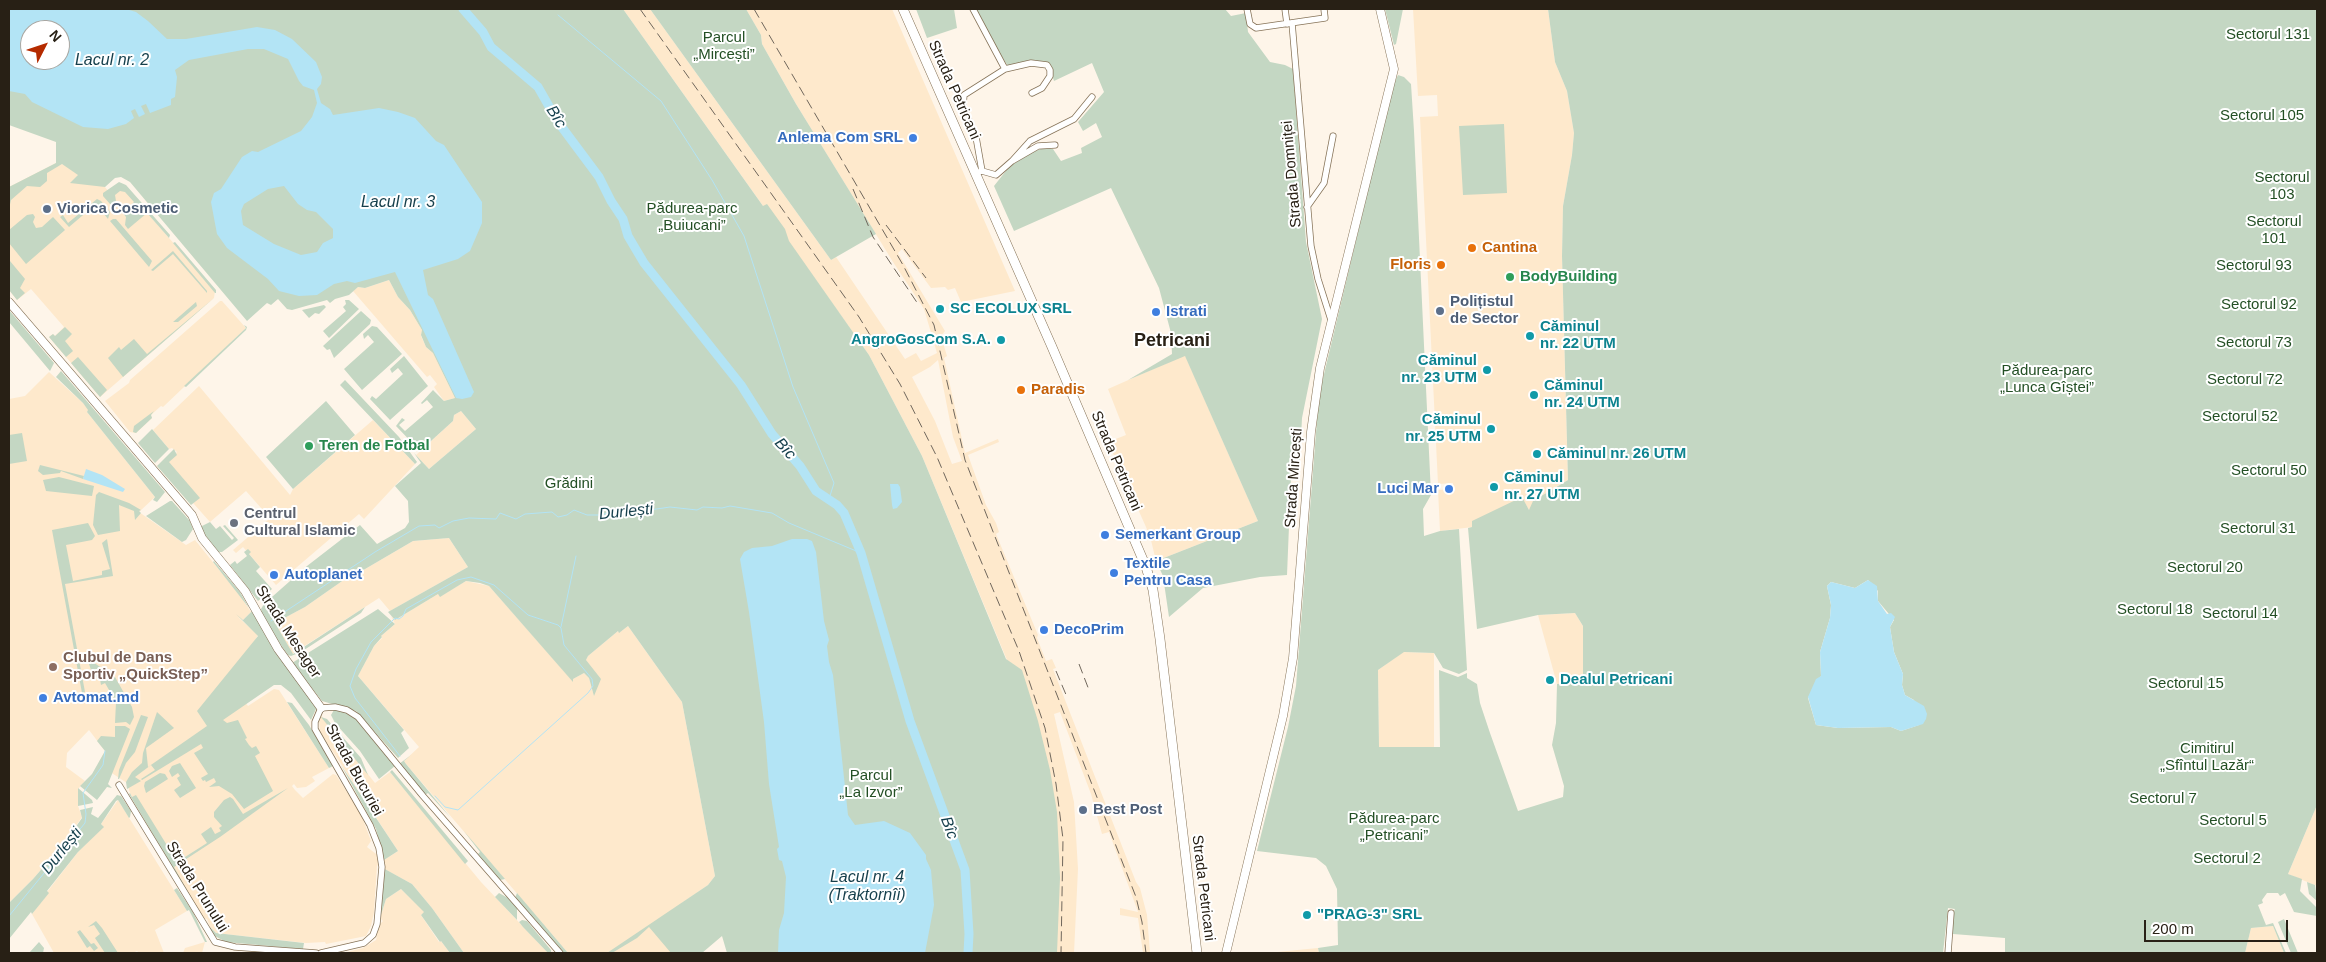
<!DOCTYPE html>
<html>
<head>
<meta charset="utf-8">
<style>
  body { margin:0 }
  #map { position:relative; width:2326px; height:962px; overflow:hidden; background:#fef5e9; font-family:Helvetica,sans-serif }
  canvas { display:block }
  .frame { position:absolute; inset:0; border:10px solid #282015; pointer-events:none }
  .north { position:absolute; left:20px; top:20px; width:50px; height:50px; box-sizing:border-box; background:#fff; border:1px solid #a9a6a1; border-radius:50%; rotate:49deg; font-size:14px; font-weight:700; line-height:20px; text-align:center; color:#282015 }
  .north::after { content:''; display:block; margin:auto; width:18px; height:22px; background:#b52b00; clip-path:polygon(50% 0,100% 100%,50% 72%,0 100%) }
  .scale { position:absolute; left:2144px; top:920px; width:144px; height:22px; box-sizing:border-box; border:2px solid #282015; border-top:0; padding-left:6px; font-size:15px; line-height:18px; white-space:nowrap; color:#282015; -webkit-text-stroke:4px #fff; paint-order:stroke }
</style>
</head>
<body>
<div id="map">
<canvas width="2326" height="962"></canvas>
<div class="frame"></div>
<div class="north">N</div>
<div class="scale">200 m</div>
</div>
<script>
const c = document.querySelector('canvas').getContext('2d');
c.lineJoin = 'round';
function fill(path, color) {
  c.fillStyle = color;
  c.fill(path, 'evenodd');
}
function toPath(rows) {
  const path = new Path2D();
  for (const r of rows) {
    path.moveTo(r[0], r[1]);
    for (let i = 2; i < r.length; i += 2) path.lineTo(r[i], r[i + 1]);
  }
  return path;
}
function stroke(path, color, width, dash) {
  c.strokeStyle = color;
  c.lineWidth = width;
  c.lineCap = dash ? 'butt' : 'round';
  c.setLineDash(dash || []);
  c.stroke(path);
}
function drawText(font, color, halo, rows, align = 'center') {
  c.font = font + ' Helvetica,sans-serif';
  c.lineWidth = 4;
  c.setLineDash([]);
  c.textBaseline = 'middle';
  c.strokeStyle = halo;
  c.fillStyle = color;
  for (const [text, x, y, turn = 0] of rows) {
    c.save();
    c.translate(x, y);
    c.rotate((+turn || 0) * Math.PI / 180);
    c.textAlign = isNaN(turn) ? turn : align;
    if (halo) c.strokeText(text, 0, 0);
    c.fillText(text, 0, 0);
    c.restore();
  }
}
const built = toPath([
  [623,9,650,9,831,260,836,257,905,359,916,353,921,361,937,353,924,309,893,262,796,104,762,44,761,35,746,9,892,9,1015,291,961,302,955,288,948,290,945,287,931,288,902,249,898,253,945,331,941,336,947,356,944,358,965,453,998,439,999,442,968,455,986,505,996,523,999,532,996,534,1038,635,1037,638,1046,661,1052,659,1056,668,1053,669,1136,882,1140,888,1147,915,1150,953,1143,953,1138,918,1120,915,1120,908,1138,912,1109,832,1102,834,1091,794,1060,712,1054,714,1074,802,1078,869,1074,953,1051,953,1007,660,922,456,869,355],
  [938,360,953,437,962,461,952,464,935,421,912,377,930,367],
  [1413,9,1548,9,1555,62,1567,91,1574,133,1572,155,1563,206,1562,256,1568,480,1547,492,1529,510,1522,498,1473,527,1440,531,1438,490,1453,489,1453,483,1438,484,1420,117,1438,116,1437,95,1418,96],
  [56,163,66,165,91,184,104,186,110,193,124,186,215,291,214,298,100,397,49,337,53,334,55,336,64,327,31,289,17,300,9,290,9,187],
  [389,280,398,297,410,310,422,330,421,336,426,347,433,353,455,398,444,401,434,387,437,384,430,375,427,377,353,291,358,287,365,288],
  [220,301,222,301,246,328,163,407,161,406,151,415,152,418,136,433,130,432,105,401,129,383,130,380],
  [1185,355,1258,521,1156,561,1150,536,1108,442,1126,435,1108,389],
  [49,372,83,403,89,410,87,412,155,497,139,512,186,545,195,540,241,597,251,612,243,620,238,617,258,635,253,644,244,701,248,706,274,689,279,690,329,768,312,777,315,781,306,787,297,788,294,784,292,786,295,790,303,798,333,774,336,775,361,814,371,841,367,847,384,860,398,851,320,732,319,719,315,714,316,709,375,783,390,772,481,882,548,953,464,953,432,908,412,884,377,865,374,912,371,926,366,936,326,944,325,942,306,943,216,933,210,927,207,919,203,918,130,793,127,783,98,764,105,751,89,730,67,753,66,767,85,781,78,789,78,806,82,817,65,842,33,879,9,903,9,399,25,396],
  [199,386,290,495,293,489,373,420,415,464,364,519,359,514,276,585,243,547,236,553,233,550,268,520,269,517,246,491,210,522,161,467,177,452,172,448,169,449,153,430],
  [461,411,476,429,429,469,416,455,453,421,454,415],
  [449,538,468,567,390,611,379,598,292,654,275,623,305,607,358,570,360,572,413,541],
  [466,581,489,586,573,681,573,679,584,673,589,678,594,696,586,660,588,656,618,631,620,632,628,626,682,702,715,876,708,885,682,903,689,953,568,953,406,764,404,761,419,747,358,676,374,646,382,638,381,636,395,624,391,616,395,620,438,594,441,596],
  [1575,613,1583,626,1583,678,1581,682,1557,684,1538,615],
  [1403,652,1434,653,1434,748,1379,748,1378,670],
  [118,800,187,911,155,930,164,953,139,953,137,951,133,953,54,953,32,914,48,893,47,892,78,852,103,827,101,824],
  [2317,805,2317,886,2288,874],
  [401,889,425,912,421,915,439,942,441,941,450,953,343,953,363,948,376,940,379,925,383,921,380,918,386,899],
  [2273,926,2284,953,2245,953,2251,928],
  [205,942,202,953,183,953,185,948],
  [1318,948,1319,953,1267,953]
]);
const green = toPath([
  [9,9,623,9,763,206,767,204,785,229,789,241,869,355,922,456,1006,659,1022,670,1038,721,1050,770,1057,812,1060,878,1057,953,727,953,722,936,702,953,671,953,649,927,637,938,612,953,607,953,708,885,715,876,682,702,628,626,619,633,618,631,588,656,586,660,601,679,594,696,589,678,584,673,573,679,573,682,489,586,480,583,466,581,440,597,438,594,395,620,388,612,468,567,449,538,413,541,360,572,358,570,305,607,275,623,293,654,365,607,361,613,301,652,291,656,288,655,264,621,261,609,264,604,307,566,360,525,377,544,405,528,409,522,408,501,395,486,421,463,414,453,429,469,476,429,461,411,454,415,453,421,420,451,396,426,402,418,405,420,399,425,405,431,433,407,427,400,422,404,421,403,433,390,444,401,455,398,433,353,426,347,421,335,422,330,410,310,398,297,389,280,365,288,358,287,349,295,335,299,330,303,327,300,292,310,287,309,278,299,271,305,267,303,247,321,130,182,121,177,115,178,105,187,70,183,78,175,62,164,47,173,47,181,40,187,27,186,11,200,9,209,9,187,56,163,56,142,9,125],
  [30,30,60,30,60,60,30,60],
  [650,9,746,9,761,35,762,44,796,104,876,234,831,260],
  [916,9,954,9,957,28,927,38],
  [975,9,1225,9,1231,16,1246,13,1248,32,1270,62,1285,65,1293,69,1306,242,1322,319,1302,418,1299,478,1291,477,1287,575,1260,577,1203,588,1169,617,1163,576,1156,561,1258,521,1185,356,1128,380,1172,354,1171,333,1159,288,1111,188,1014,231,994,186,1009,167,1032,152,1044,148,1053,149,1061,161,1082,153,1081,148,1102,137,1096,123,1083,131,1078,122,1104,92,1092,63,1054,81,1049,64,1030,60,1008,66,989,37],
  [1385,9,1403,9,1396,44,1394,45],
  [1548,9,2317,9,2317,805,2288,874,2302,879,2300,891,2317,908,2317,916,2294,912,2285,893,2280,896,2278,893,2267,893,2262,900,2263,903,2258,905,2266,925,2273,923,2286,953,2284,953,2273,926,2251,928,2245,953,2005,953,2005,938,1953,934,1953,913,1955,909,1948,908,1943,953,1319,953,1318,948,1338,945,1337,889,1326,866,1316,858,1257,851,1288,727,1296,686,1319,395,1393,86,1398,75,1404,77,1411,84,1414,131,1431,495,1423,509,1424,536,1440,531,1459,529,1467,670,1459,674,1443,668,1434,653,1404,652,1378,670,1379,747,1440,747,1439,670,1458,677,1467,673,1467,678,1477,684,1480,703,1490,733,1518,811,1563,797,1564,786,1552,745,1556,723,1557,684,1581,682,1583,678,1583,626,1575,613,1538,615,1477,629,1468,528,1472,527,1472,521,1522,497,1529,510,1533,501,1568,480,1562,256,1563,206,1572,155,1574,133,1567,91,1555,62],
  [1868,580,1878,591,1878,601,1894,620,1890,627,1894,652,1903,674,1902,685,1905,695,1914,700,1919,725,1901,731,1891,727,1838,728,1816,725,1808,698,1821,676,1820,652,1830,618,1831,605,1827,586,1831,582,1855,588],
  [1504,124,1507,193,1463,195,1459,126],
  [119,182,126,185,170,235,169,238,147,213,128,229,125,225,126,217,123,213,134,202,125,192,120,191,115,195,116,201,113,204,110,204,103,196,103,193],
  [97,199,101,201,110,212,108,219,96,204,69,227,60,217,63,215,68,223],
  [33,214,35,217,33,222,36,228,42,227,53,217,65,230,26,264,9,243,9,230,27,215],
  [113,219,116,219,152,261,149,267,110,221],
  [175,242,216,290,216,293,215,293,173,243],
  [173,251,207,291,207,293,173,254,153,271,151,270],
  [10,261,25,279,20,288,25,293,17,300,9,290],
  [214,298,123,377,108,358,119,347,121,350,134,339,147,354],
  [345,300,349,300,359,309,329,338,323,331,346,311,343,307,346,304],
  [196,302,197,306,178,322,173,322],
  [324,305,326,307,319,314,315,313,309,318,302,310],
  [9,310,54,363,50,371,9,322],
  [361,311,371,320,370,324,334,358,330,349,327,350,323,346],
  [244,325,247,327,246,330,186,387,184,386,246,328],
  [372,326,377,327,402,354,362,390,344,369,374,342,368,335,364,339,363,334],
  [65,327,72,334,65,341,73,351,66,357,49,337,53,334,55,336],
  [404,356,428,386,390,420,370,399,372,396,376,399,403,374,398,368,392,373,390,369],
  [78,357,107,390,100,397,71,363],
  [61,371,165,492,157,502,153,500,155,497,87,412,88,410,83,403,56,377],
  [345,380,399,437,417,462,415,464,340,385],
  [326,401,355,435,293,489,266,457],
  [154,411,151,415,152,418,136,433,133,432,134,426],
  [152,429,169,449,155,463,138,443],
  [22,433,27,461,9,464,9,435],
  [174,449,177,455,169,462,200,498,191,505,157,466],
  [40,465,84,476,83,479,61,471,60,473,43,475,38,471],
  [59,477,94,486,92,496,46,491,43,480],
  [99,492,129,503,141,510,139,511,141,513,135,520,134,511,119,505,120,531,98,535,93,525,96,495],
  [170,501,172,501,190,521,193,529,186,540,182,542,146,516],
  [210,522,216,529,220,526,232,540,234,538,223,526,225,525,238,540,222,552,218,552,202,531,202,526],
  [88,523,95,536,92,540,66,545,73,581,102,575,102,571,110,569,102,543,107,539,113,576,65,584,85,692,82,693,52,530],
  [248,549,251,552,249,554,260,567,256,571,272,589,258,601,230,565,235,561,237,564,247,556,244,552],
  [214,561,240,592,249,608,213,562],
  [378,609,395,624,381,636,382,637,374,646,358,676,404,730,401,733,409,748,398,758,356,711,322,701,292,663],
  [252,611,316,705,316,709,311,720,291,693,281,685,274,685,223,720,227,723,238,720,247,738,245,739,249,745,252,748,256,746,260,753,255,756,273,791,244,809,232,794,219,786,209,787,216,782,214,778,206,782,205,780,203,781,201,778,208,774,194,753,203,748,201,744,142,780,141,779,155,770,151,765,135,777,141,781,127,789,126,782,132,772,142,763,143,753,157,712,174,728,146,748,148,767,207,726,197,711,258,636,236,614,243,620],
  [87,658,115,677,132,707,134,717,130,725,126,722,115,723,116,702,105,683,101,685,100,679,93,676],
  [287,702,292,703,309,725,333,766,329,768],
  [334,710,342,711,356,719,395,766,379,779,360,751,335,723,331,715],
  [141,715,148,717,135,752,126,763,119,779,118,779,119,770],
  [321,717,327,719,361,758,368,775],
  [115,726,125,726,130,729,108,784,112,788,107,787,97,800,80,786,92,774,105,751,97,741,101,736,115,737],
  [411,755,404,761,406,764,451,818,428,793,425,795,399,764],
  [180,763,196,788,180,798,174,790,181,785,177,778,180,776,178,773,172,777,169,771,172,766],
  [341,765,398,851,384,860,376,829],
  [392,770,468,861,465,864,390,772],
  [160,773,165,774,168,779,146,793,144,786,145,782],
  [78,788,92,800,93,803,78,806],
  [288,788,220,837,174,867,203,918,129,794,130,793,132,797,136,795,176,860,182,852,185,857,207,843,201,834,211,827,215,834,221,831,219,828,222,826,214,817,214,812,224,800,230,797,233,799,243,814],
  [117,795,121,796,131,811,130,817,129,818,118,800,116,801,101,824,104,827,78,852,47,891,49,893,32,914,31,912,9,939,9,903,33,879,65,842,82,818,80,810,93,807,91,814,98,818],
  [463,830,505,879,500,880,478,854,480,852],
  [383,868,412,884,432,908,464,953,450,953,441,941,440,942,421,915,424,912,401,889,386,899,380,918],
  [2307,882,2315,885,2317,901,2309,894],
  [177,888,193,912,207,942,205,942,189,910,187,911,174,890],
  [499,893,508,898,517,908,517,920,495,897],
  [517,893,568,953,564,953,515,898],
  [2284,919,2298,953,2291,953,2278,922],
  [522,920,527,921,551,950,551,953,548,953,523,927,519,922],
  [96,921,102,928,118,953,105,953,95,938,100,934,94,925,88,927],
  [210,927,216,933,304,943,303,949,226,942,213,935,209,930],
  [80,930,91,944,94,943,98,948,94,951,90,946,87,948,77,932],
  [39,942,44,948,43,953,29,953]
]);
const water = toPath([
  [9,9,126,9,136,12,148,21,167,39,186,39,257,27,275,30,292,39,316,62,322,77,321,84,317,89,321,103,330,109,333,115,379,108,398,112,415,118,436,141,444,145,482,202,482,223,470,251,458,259,423,270,428,295,433,299,474,392,471,397,462,399,456,398,395,272,355,283,347,281,334,284,317,295,299,296,279,291,268,279,227,248,217,234,211,202,214,193,221,189,242,157,252,151,258,152,301,131,312,117,317,103,314,90,303,86,299,81,288,59,264,49,248,49,189,60,175,70,177,77,175,97,171,99,171,105,150,113,146,104,141,106,145,114,139,117,135,109,131,111,134,118,126,124,108,129,83,127,32,102,25,94,9,91],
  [30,30,60,30,60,60,30,60],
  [284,186,298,204,307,210,316,212,333,229,333,238,323,243,317,252,301,255,274,244,243,225,241,211,244,204,268,189],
  [86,469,102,475,125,489,123,492,83,479],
  [890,484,898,484,900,487,902,502,897,508,893,509,892,505],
  [792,539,807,539,812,541,816,552,824,621,829,640,827,646,829,662,833,675,848,815,855,825,884,821,910,833,926,855,926,859,931,870,934,905,925,953,778,953,779,930,784,913,786,877,782,861,779,860,777,849,779,847,769,784,764,722,749,612,740,559,744,552,752,548,772,546],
  [1868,580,1877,586,1878,601,1887,614,1891,613,1895,617,1890,627,1894,652,1903,674,1902,685,1905,695,1924,706,1927,714,1926,719,1923,724,1901,731,1891,727,1838,728,1816,725,1808,697,1816,679,1821,676,1820,652,1830,618,1831,605,1827,586,1831,582,1855,588]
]);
const stream = toPath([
  [558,15,661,101,712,180,744,236,793,387,834,483,829,499],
  [271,621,375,552,419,526,435,525,439,528,453,521,469,518,496,519,500,513,516,519,525,514,552,512,558,517,567,515,574,510,587,515,603,515,608,512,623,514,670,507,697,510,703,507,722,508,730,506,772,513,789,523,861,553],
  [561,627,576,556],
  [400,756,355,698,350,686,356,669,371,642,395,618,399,619,403,616,406,609,457,580,471,577,494,585,528,615,558,625,561,628,564,645,592,679,593,686,588,693,458,810,445,807,435,796],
  [9,916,85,823,86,814,83,793,103,765,105,751]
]);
const river = toPath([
  [463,9,483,32,491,47,538,87,558,122,599,177,611,201,623,219,628,236,644,263,741,385,772,434,800,466,816,491,837,505,844,513,861,553,910,721,965,870,969,934,968,953]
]);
const street = toPath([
  [973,9,1005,69],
  [1247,9,1250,24,1256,28,1325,18,1324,9],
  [1285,9,1287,24],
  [1292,23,1311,246,1318,279,1331,320],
  [1012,161,1030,141,1074,119,1092,97],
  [982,171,976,137,963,106,964,95,1005,69,1031,63,1047,65,1050,70,1050,76,1042,88,1032,93],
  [979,172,982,171,996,175,1012,161,1038,146,1055,145],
  [1307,207,1324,183,1333,136],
  [119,785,215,942,235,947,316,953],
  [321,953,364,943,373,935,377,924,382,867,379,848,370,825,315,729,315,722,321,708,335,707,347,710,358,717,423,796,560,953],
  [1948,953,1951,913]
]);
const secondary = toPath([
  [9,302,192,515,202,538,245,591,278,649,321,708],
  [1226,953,1283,716,1293,658,1311,432,1320,368,1394,69,1380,9]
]);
const primary = toPath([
  [903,9,1052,347,1146,567,1153,590,1160,639,1197,953]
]);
const rail = toPath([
  [640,9,859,317,900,384,937,457,1019,651,1045,728,1056,784,1063,839,1061,953],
  [754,9,903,265,934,325,965,460,1136,897,1142,922,1146,953],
  [853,189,873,237,918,304],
  [886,225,926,278],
  [1079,664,1089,690],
  [1056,671,1067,697]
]);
const markers = [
  [913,138,5,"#3f7fe0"],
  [47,209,5,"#5c6f8a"],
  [1472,248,5,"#e8710a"],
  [1441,265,5,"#e8710a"],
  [1510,277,5,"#2e9e5b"],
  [940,309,5,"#0f9aa8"],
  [1440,311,5,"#5c6f8a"],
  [1156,312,5,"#3f7fe0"],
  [1530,336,5,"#0f9aa8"],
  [1001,340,5,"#0f9aa8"],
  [1487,370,5,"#0f9aa8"],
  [1021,390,5,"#e8710a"],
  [1534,395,5,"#0f9aa8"],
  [1491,429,5,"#0f9aa8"],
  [309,446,5,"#2e9e5b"],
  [1537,454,5,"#0f9aa8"],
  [1494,487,5,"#0f9aa8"],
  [1449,489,5,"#3f7fe0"],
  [234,523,5,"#6b7280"],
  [1105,535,5,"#3f7fe0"],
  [1114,573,5,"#3f7fe0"],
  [274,575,5,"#3f7fe0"],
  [1044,630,5,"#3f7fe0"],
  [53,667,5,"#8d6e63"],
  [1550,680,5,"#0f9aa8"],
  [43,698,5,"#3f7fe0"],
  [1083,810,5,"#5c6f8a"],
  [1307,915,5,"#0f9aa8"]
];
const parkNames = [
  ["Sectorul 131",2268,35],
  ["Parcul",724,38],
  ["„Mircești”",724,55],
  ["Sectorul 105",2262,116],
  ["Sectorul",2282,178],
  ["103",2282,195],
  ["Pădurea-parc",692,209],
  ["„Buiucani”",692,226],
  ["Sectorul",2274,222],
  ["101",2274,239],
  ["Sectorul 93",2254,266],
  ["Sectorul 92",2259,305],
  ["Sectorul 73",2254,343],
  ["Pădurea-parc",2047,371],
  ["„Lunca Gîștei”",2047,388],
  ["Sectorul 72",2245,380],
  ["Sectorul 52",2240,417],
  ["Sectorul 50",2269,471],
  ["Grădini",569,484],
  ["Sectorul 31",2258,529],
  ["Sectorul 20",2205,568],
  ["Sectorul 18",2155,610],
  ["Sectorul 14",2240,614],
  ["Sectorul 15",2186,684],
  ["Cimitirul",2207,749],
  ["„Sfîntul Lazăr“",2207,766],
  ["Parcul",871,776],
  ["„La Izvor”",871,793],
  ["Sectorul 7",2163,799],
  ["Pădurea-parc",1394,819],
  ["„Petricani”",1394,836],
  ["Sectorul 5",2233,821],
  ["Sectorul 2",2227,859]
];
const streetNames = [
  ["Strada Petricani",954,90,66],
  ["Strada Domniței",1292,174,-95],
  ["Strada Petricani",1116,461,67],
  ["Strada Mircești",1294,478,-86],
  ["Strada Mesager",288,632,57],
  ["Strada Bucuriei",354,770,61],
  ["Strada Prunului",197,887,58],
  ["Strada Petricani",1203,888,83]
];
const shopNames = [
  ["Anlema Com SRL",903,138,"right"],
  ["Istrati",1166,312],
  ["Luci Mar",1439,489,"right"],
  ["Semerkant Group",1115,535],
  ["Textile",1124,564],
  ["Pentru Casa",1124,581],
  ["Autoplanet",284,575],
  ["DecoPrim",1054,630],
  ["Avtomat.md",53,698]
];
const serviceNames = [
  ["Viorica Cosmetic",57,209],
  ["Polițistul",1450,302],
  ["de Sector",1450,319],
  ["Best Post",1093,810]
];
const foodNames = [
  ["Cantina",1482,248],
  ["Floris",1431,265,"right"],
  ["Paradis",1031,390]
];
const leisureNames = [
  ["BodyBuilding",1520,277],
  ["Teren de Fotbal",319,446]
];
const cultureNames = [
  ["SC ECOLUX SRL",950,309],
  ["Căminul",1540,327],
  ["nr. 22 UTM",1540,344],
  ["AngroGosCom S.A.",991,340,"right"],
  ["Căminul",1477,361,"right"],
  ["nr. 23 UTM",1477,378,"right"],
  ["Căminul",1544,386],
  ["nr. 24 UTM",1544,403],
  ["Căminul",1481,420,"right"],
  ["nr. 25 UTM",1481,437,"right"],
  ["Căminul nr. 26 UTM",1547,454],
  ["Căminul",1504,478],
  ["nr. 27 UTM",1504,495],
  ["Dealul Petricani",1560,680],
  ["\"PRAG-3\" SRL",1317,915]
];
const worshipNames = [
  ["Centrul",244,514],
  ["Cultural Islamic",244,531]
];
const educationNames = [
  ["Clubul de Dans",63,658],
  ["Sportiv „QuickStep”",63,675]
];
const waterNames = [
  ["Lacul nr. 2",112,61],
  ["Bîc",556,117,58],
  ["Lacul nr. 3",398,203],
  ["Bîc",785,449,48],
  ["Durlești",626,512,-6],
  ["Bîc",949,828,70],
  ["Durlești",62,851,-51],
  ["Lacul nr. 4",867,878],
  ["(Traktornîi)",867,896]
];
const quarterNames = [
  ["Petricani",1172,341]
];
fill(built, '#fee9cc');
fill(green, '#c4d7c3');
fill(water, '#b3e4f5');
stroke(stream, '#b3e4f5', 1);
stroke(river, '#b3e4f5', 9);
stroke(street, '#867358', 7);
stroke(secondary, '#867358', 9);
stroke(primary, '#867358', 10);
stroke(street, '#fff', 5.5);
stroke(secondary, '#fff', 8);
stroke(primary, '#fff', 9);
stroke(rail, '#70675c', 1, [10, 5]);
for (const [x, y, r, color] of markers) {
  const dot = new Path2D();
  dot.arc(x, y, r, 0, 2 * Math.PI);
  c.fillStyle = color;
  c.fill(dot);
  stroke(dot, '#fff', 2);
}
drawText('15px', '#234f24', '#fff', parkNames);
drawText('15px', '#282015', '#fff', streetNames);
drawText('bold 15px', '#366cbe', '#fff', shopNames, 'left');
drawText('bold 15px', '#4e5e75', '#fff', serviceNames, 'left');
drawText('bold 15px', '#c56008', '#fff', foodNames, 'left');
drawText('bold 15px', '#27864d', '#fff', leisureNames, 'left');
drawText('bold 15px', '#0d838f', '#fff', cultureNames, 'left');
drawText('bold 15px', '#5b616d', '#fff', worshipNames, 'left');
drawText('bold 15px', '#785e54', '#fff', educationNames, 'left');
drawText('italic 16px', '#153f4c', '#fff', waterNames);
drawText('bold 18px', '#282015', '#fff', quarterNames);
</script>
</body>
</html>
